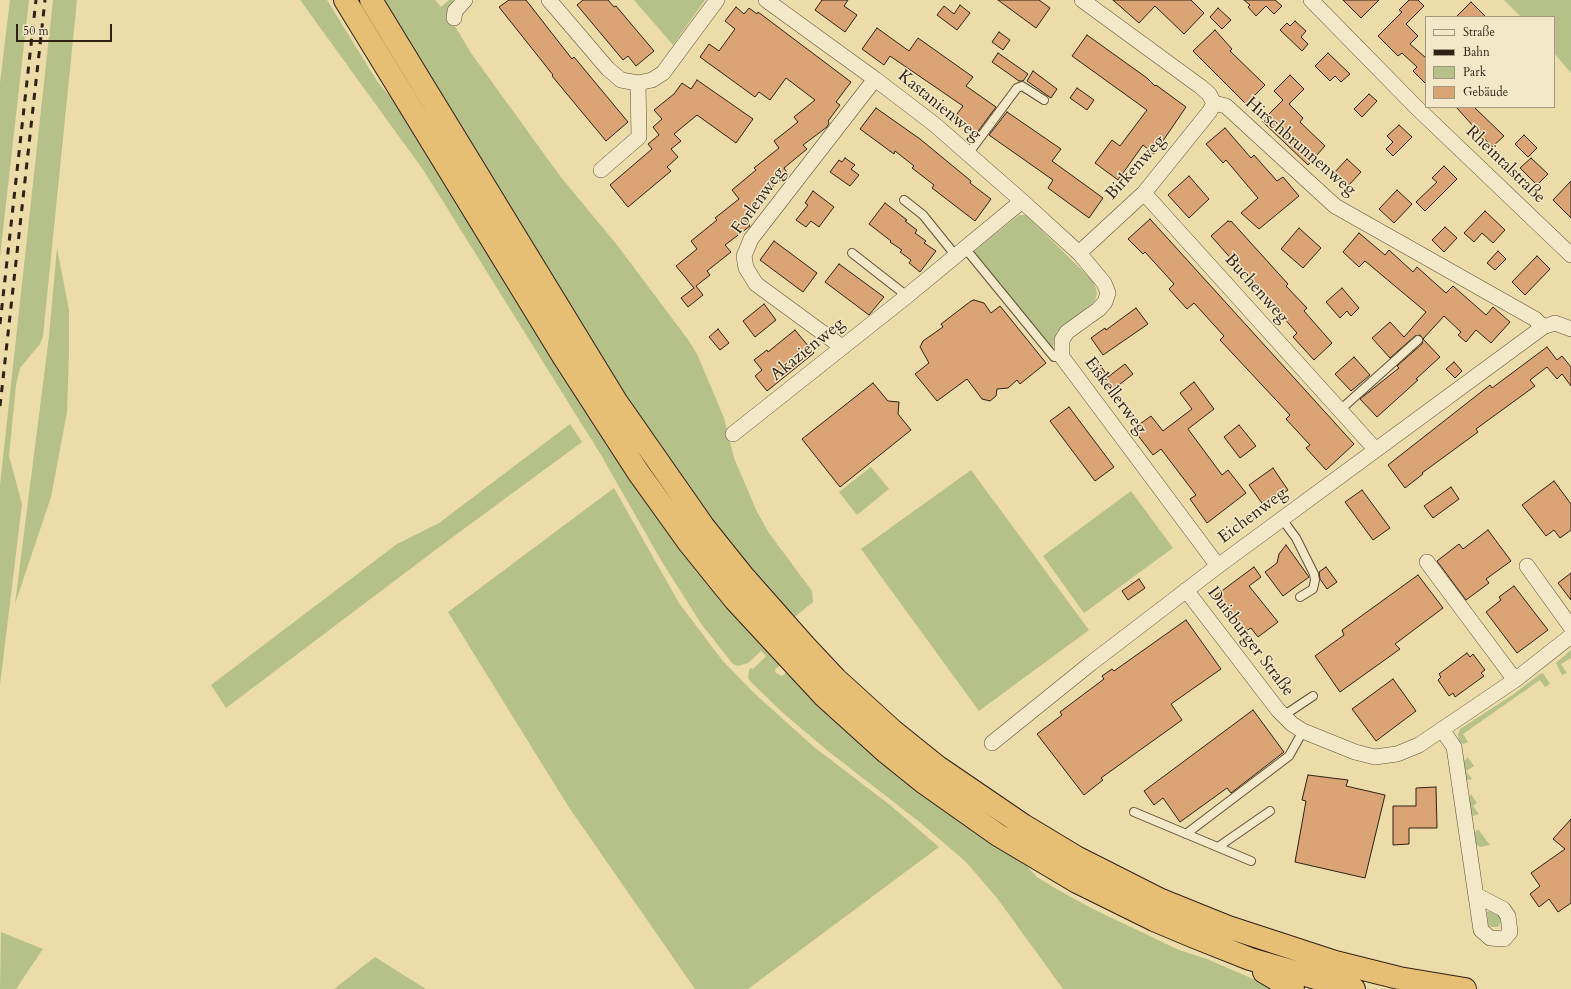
<!DOCTYPE html>
<html>
<head>
<meta charset="utf-8">
<style>
  body { margin:0 }
  #map { position:relative; width:1571px; height:989px; overflow:hidden; background:#ecdca9; font-family:Cardo,serif }
  canvas { display:block }
  .legend { position:absolute; left:1425px; top:16px; width:130px; height:92px; box-sizing:border-box; background:#f3e8c7; border:1px solid #a59880; margin:0; padding:5px 7px; list-style:none; font-size:12px; color:#2f2115 }
  .legend li { display:flex; align-items:center; gap:8px; height:20px }
  .legend b { width:20px; border:1px solid #a59880 }
  .scale { position:absolute; left:16px; top:24px; width:96px; height:18px; box-sizing:border-box; border:2px solid #2f2115; border-top:0; padding-left:5px; font-size:12px; line-height:14px; white-space:nowrap; color:#2f2115; -webkit-text-stroke:3px #f3e8c7; paint-order:stroke }
</style>
</head>
<body>
<div id="map">
<canvas width="1571" height="989"></canvas>
<ul class="legend">
<li><b style="height:5px;background:#f3e8c7"></b>Straße</li>
<li><b style="height:5px;background:#2f2115"></b>Bahn</li>
<li><b style="height:11px;background:#b6c089"></b>Park</li>
<li><b style="height:11px;background:#daa475"></b>Gebäude</li>
</ul>
<div class="scale">50 m</div>
</div>
<script>
const c = document.querySelector('canvas').getContext('2d');
c.lineJoin = 'round';
function fill(path, color) {
  c.fillStyle = color;
  c.fill(path, 'evenodd');
}
function toPath(rows) {
  const path = new Path2D();
  for (const r of rows) {
    path.moveTo(r[0], r[1]);
    for (let i = 2; i < r.length; i += 2) path.lineTo(r[i], r[i + 1]);
  }
  return path;
}
function stroke(path, color, width, dash) {
  c.strokeStyle = color;
  c.lineWidth = width;
  c.lineCap = dash ? 'butt' : 'round';
  c.setLineDash(dash || []);
  c.stroke(path);
}
function drawText(font, color, halo, rows, align = 'center') {
  c.font = font + ' Cardo,serif';
  c.lineWidth = 3;
  c.setLineDash([]);
  c.textBaseline = 'middle';
  c.strokeStyle = halo;
  c.fillStyle = color;
  for (const [text, x, y, turn = 0] of rows) {
    c.save();
    c.translate(x, y);
    c.rotate((+turn || 0) * Math.PI / 180);
    c.textAlign = isNaN(turn) ? turn : align;
    if (halo) c.strokeText(text, 0, 0);
    c.fillText(text, 0, 0);
    c.restore();
  }
}
const green = toPath([
  [10,0,29,0,0,257,0,83],
  [53,0,77,0,43,336,40,344,20,368,16,385,9,456,22,504,0,685,0,485],
  [300,0,327,0,377,81,400,109,781,664,775,670,776,673,782,676,788,671,1020,859,1037,877,1053,887,1091,908,1179,950,1207,959,1276,989,1063,989,997,898,966,862,922,824,828,751,783,713,751,682,748,678,749,670,751,668,753,669,766,656,761,651,748,663,738,666,733,664,702,625,662,562,601,455,424,171],
  [380,0,435,0,441,7,449,0,453,0,456,6,453,23,471,53,560,176,617,245,689,341,698,356,724,418,734,458,757,512,769,533,812,591,813,602,791,620,755,578,661,454],
  [634,0,705,0,673,45],
  [1504,0,1571,0,1571,73,1554,53,1554,17,1521,17],
  [1019,215,1026,215,1094,282,1097,293,1095,301,1057,332,1052,351,973,252],
  [57,248,69,310,69,354,67,412,51,497,15,604,49,336],
  [570,424,582,442,442,545,226,708,211,685,397,544,439,523],
  [871,467,889,489,857,515,839,492],
  [971,470,1089,630,979,711,861,549],
  [614,488,679,603,722,660,754,693,814,747,890,805,939,847,748,989,695,989,568,806,448,612],
  [1131,491,1173,548,1084,613,1043,556],
  [1571,650,1571,658,1561,664,1567,673,1562,675,1556,663],
  [1543,673,1550,684,1545,687,1540,680,1463,734,1468,742,1463,744,1459,742,1458,734,1460,729,1514,694,1540,674],
  [1468,757,1474,766,1466,771,1472,779,1468,780,1465,780,1464,761],
  [1471,794,1477,803,1473,806,1479,814,1473,816,1471,815,1468,801],
  [1478,829,1490,845,1480,847,1474,842,1473,834],
  [1490,911,1499,916,1501,922,1498,927,1491,927,1488,924,1487,912],
  [1,932,43,949,16,989,0,989],
  [375,957,426,989,334,989]
]);
const building = toPath([
  [509,0,526,0,572,59,574,57,628,122,606,141,552,76,553,75,499,7,509,0],
  [583,0,608,0,614,7,616,6,654,51,636,66,628,56,623,60,577,5,583,0],
  [822,0,848,0,844,6,857,15,845,32,815,10,822,0],
  [998,0,1039,0,1050,8,1036,28,998,0],
  [1113,0,1191,0,1204,13,1184,34,1155,6,1139,23,1113,0],
  [1244,0,1275,0,1282,6,1274,14,1266,6,1256,16,1248,7,1250,5,1244,0],
  [1343,0,1379,0,1361,18,1343,0],
  [1409,0,1418,0,1424,6,1406,24,1418,36,1410,44,1426,58,1426,84,1413,71,1417,67,1402,53,1398,56,1378,36,1402,12,1399,10,1409,0],
  [1471,2,1486,17,1456,17,1471,2],
  [960,5,970,13,957,30,937,15,944,6,954,14,960,5],
  [736,7,744,14,749,8,757,14,758,12,851,82,836,102,840,105,828,121,829,123,827,127,803,145,807,149,784,168,788,174,763,194,767,199,744,218,750,226,725,245,731,252,707,271,710,275,696,286,703,295,688,307,681,298,694,288,676,266,697,249,691,241,717,220,715,218,739,199,732,190,756,170,754,168,779,148,774,141,798,122,794,117,815,100,786,78,770,100,759,92,755,97,700,57,709,44,719,51,735,29,725,21,736,7],
  [1218,8,1231,20,1222,29,1210,17,1218,8],
  [1295,21,1306,31,1301,37,1308,44,1302,51,1280,30,1287,23,1290,26,1295,21],
  [877,28,909,51,918,38,973,77,966,86,996,107,976,134,954,118,963,106,890,56,884,65,862,49,877,28],
  [1215,30,1232,49,1230,51,1265,85,1246,104,1193,51,1215,30],
  [999,32,1010,40,1003,50,992,42,999,32],
  [1087,35,1147,78,1155,86,1156,85,1186,107,1154,154,1143,145,1118,180,1095,163,1112,140,1120,146,1147,110,1072,56,1087,35],
  [998,53,1028,74,1023,81,1019,81,992,62,998,53],
  [1328,53,1350,74,1341,82,1335,76,1330,81,1315,66,1328,53],
  [1033,71,1057,89,1051,98,1027,81,1033,71],
  [1290,75,1304,89,1289,104,1303,118,1300,122,1325,146,1308,165,1262,121,1283,100,1274,91,1290,75],
  [697,80,753,119,736,143,697,115,674,134,681,141,671,149,678,157,667,167,671,171,628,207,610,185,652,149,648,144,659,135,653,127,662,119,654,110,674,94,682,83,691,89,697,80],
  [1077,88,1094,100,1087,110,1070,98,1077,88],
  [1369,94,1377,101,1362,117,1354,109,1369,94],
  [1456,107,1474,107,1504,136,1492,147,1456,107],
  [876,108,920,139,971,181,970,183,991,199,975,221,932,188,934,185,912,168,914,166,895,151,894,154,860,129,876,108],
  [1007,112,1061,149,1052,161,1103,198,1089,218,1048,188,1053,180,989,135,1007,112],
  [1399,125,1412,137,1393,156,1386,149,1393,142,1387,136,1399,125],
  [1225,128,1251,158,1254,155,1277,181,1283,177,1299,196,1259,229,1241,213,1258,198,1226,160,1223,163,1206,144,1225,128],
  [1524,135,1537,148,1528,157,1515,144,1524,135],
  [845,158,855,165,851,169,859,175,850,186,830,172,839,160,842,162,845,158],
  [1531,158,1548,174,1537,185,1520,168,1531,158],
  [1347,159,1361,172,1348,186,1334,173,1347,159],
  [1444,166,1457,179,1425,211,1416,202,1437,182,1432,178,1444,166],
  [1189,176,1209,199,1189,218,1168,195,1189,176],
  [1571,181,1571,218,1553,200,1571,181],
  [1397,190,1412,204,1394,223,1379,209,1397,190],
  [813,191,834,207,819,227,811,221,806,227,796,220,808,205,805,203,813,191],
  [885,203,907,220,905,221,917,230,915,233,926,241,924,243,936,251,920,272,909,263,911,260,900,252,902,250,890,242,891,241,869,224,885,203],
  [1485,211,1505,230,1493,243,1482,233,1474,242,1464,233,1485,211],
  [1150,219,1354,444,1326,470,1306,448,1310,445,1286,419,1290,415,1220,340,1224,336,1194,303,1187,309,1169,289,1174,284,1145,252,1143,254,1128,239,1150,219],
  [1228,221,1230,222,1231,221,1288,284,1286,286,1307,308,1304,311,1332,343,1314,360,1293,337,1297,333,1211,236,1228,221],
  [1445,227,1457,238,1444,252,1432,240,1445,227],
  [1299,228,1321,248,1303,268,1281,249,1299,228],
  [1359,233,1385,255,1389,250,1413,272,1417,267,1446,293,1453,286,1486,315,1493,307,1510,322,1491,343,1476,330,1466,342,1458,335,1461,332,1444,316,1423,339,1420,335,1415,336,1390,358,1372,338,1390,322,1404,337,1426,312,1365,261,1359,267,1343,252,1359,233],
  [774,241,817,273,803,292,760,260,774,241],
  [1498,251,1506,259,1495,270,1487,263,1498,251],
  [1537,256,1550,269,1525,295,1512,282,1537,256],
  [839,264,884,297,869,315,825,282,839,264],
  [1342,288,1359,308,1351,316,1347,311,1340,318,1326,302,1342,288],
  [974,300,984,303,991,313,1000,306,1046,363,1020,384,1017,380,1008,388,997,389,996,396,990,401,982,399,967,379,937,401,915,374,929,363,920,347,923,341,943,327,941,324,971,301,974,300],
  [764,304,776,320,755,337,743,321,764,304],
  [1136,308,1148,324,1103,355,1091,338,1105,328,1106,330,1136,308],
  [718,329,729,343,720,350,709,337,718,329],
  [795,330,814,353,767,391,755,376,762,370,754,360,767,350,768,352,795,330],
  [1423,339,1440,357,1416,379,1418,380,1377,417,1360,399,1399,368,1397,366,1422,344,1423,339],
  [1547,347,1557,360,1562,356,1571,367,1571,386,1562,374,1557,379,1547,367,1530,380,1535,386,1476,429,1478,432,1422,473,1423,474,1405,488,1388,465,1490,385,1492,388,1547,347],
  [1354,357,1370,375,1351,391,1335,374,1354,357],
  [1454,362,1462,371,1455,378,1446,369,1454,362],
  [1099,364,1108,376,1104,380,1125,364,1133,374,1110,392,1090,371,1099,364],
  [1194,382,1214,409,1188,429,1222,475,1228,470,1246,493,1207,523,1190,499,1196,495,1161,449,1153,455,1133,429,1151,416,1163,431,1192,409,1180,393,1194,382],
  [873,383,888,401,899,402,898,414,911,430,840,487,802,439,873,383],
  [1069,407,1114,467,1095,481,1050,421,1069,407],
  [1239,425,1256,446,1240,458,1224,437,1239,425],
  [1273,468,1288,490,1264,506,1249,485,1273,468],
  [1554,481,1571,504,1571,530,1560,538,1554,530,1546,536,1522,505,1554,481],
  [1451,487,1459,499,1433,518,1424,506,1451,487],
  [1362,490,1390,528,1373,540,1345,502,1362,490],
  [1488,530,1511,561,1486,579,1489,583,1466,600,1437,561,1459,544,1463,549,1488,530],
  [1286,545,1309,577,1283,596,1265,572,1277,563,1279,554,1286,545],
  [1254,567,1261,577,1249,586,1278,622,1258,637,1251,628,1246,631,1229,608,1226,610,1215,596,1254,567],
  [1326,567,1337,582,1327,589,1320,579,1319,572,1326,567],
  [1571,573,1571,600,1558,583,1571,573],
  [1418,575,1443,608,1395,644,1400,649,1340,692,1315,656,1344,635,1342,630,1418,575],
  [1139,579,1145,588,1128,600,1122,591,1139,579],
  [1514,586,1548,630,1517,653,1486,612,1501,600,1499,597,1514,586],
  [1186,620,1221,669,1171,704,1182,720,1101,778,1103,780,1084,795,1037,734,1062,715,1060,712,1104,679,1102,676,1112,669,1114,671,1186,620],
  [1467,653,1470,657,1473,654,1485,670,1481,673,1484,676,1455,697,1453,693,1449,696,1438,680,1441,677,1439,674,1467,653],
  [1393,679,1416,711,1376,741,1352,709,1393,679],
  [1253,710,1284,752,1231,793,1227,788,1180,822,1163,798,1154,805,1144,791,1253,710],
  [1308,775,1348,780,1346,786,1385,795,1365,878,1295,862,1306,801,1302,800,1308,775],
  [1436,787,1437,828,1409,828,1409,844,1393,845,1393,806,1416,806,1416,788,1436,787],
  [1571,819,1571,903,1558,912,1549,899,1539,907,1530,894,1540,886,1531,873,1565,849,1553,839,1571,819]
]);
const service = toPath([
  [968,154,1017,88,1022,86,1044,100],
  [904,200,923,215,956,256],
  [965,248,1054,357,1062,357],
  [852,253,907,296],
  [1340,410,1418,340],
  [1282,519,1296,538,1314,574,1315,580,1313,589,1300,597],
  [1283,716,1313,696],
  [1134,812,1251,861],
  [1186,834,1289,756,1303,731],
  [1218,847,1270,811]
]);
const minor = toPath([
  [549,0,608,69,621,80,638,83,652,80,663,73,717,0],
  [766,0,875,79,934,124,1022,201,1079,253,1104,283,1108,293,1105,302,1099,309,1067,332,1062,340,1062,357,1218,566],
  [1082,0,1201,87,1209,94,1214,103,1226,106,1335,206,1535,319,1543,327],
  [1311,0,1415,106,1571,255],
  [454,18,455,11,465,0],
  [601,170,639,137,638,83],
  [1144,193,1375,449],
  [1079,253,1144,193,1210,111,1214,103],
  [842,347,756,284,746,268,744,256,751,239,875,79],
  [733,434,907,296,1022,201],
  [1427,562,1515,680],
  [1527,566,1571,627],
  [1186,590,1278,710,1292,724,1303,731,1355,752,1375,757,1397,754,1419,745,1515,680,1571,636],
  [1443,731,1454,747,1481,930,1490,938,1504,939,1510,932,1508,916,1503,909,1478,896],
  [992,743,1090,664,1218,566,1543,327,1555,323,1571,329]
]);
const trunk = toPath([
  [345,0,563,356,638,472,689,543,735,600,824,696,887,753,923,782,998,835,1077,882,1154,920,1192,936,1250,959,1354,989],
  [371,0,616,401,704,527,744,577,805,646,836,679,892,730,938,767,1023,825,1076,857,1161,900,1228,927,1335,962,1399,978,1465,989],
  [1264,972,1293,989]
]);
const rail = toPath([
  [0,324,36,0],
  [0,406,45,0]
]);
const streetNames = [
  ["Kastanienweg",939,106,39],
  ["Hirschbrunnenweg",1300,147,41],
  ["Rheintalstraße",1505,165,44],
  ["Birkenweg",1136,168,-48],
  ["Forlenweg",759,201,-54],
  ["Buchenweg",1256,289,48],
  ["Akazienweg",808,350,-39],
  ["Eiskellerweg",1115,396,53],
  ["Eichenweg",1253,516,-37],
  ["Duisburger Straße",1250,642,53]
];
fill(green, '#b6c089');
fill(building, '#daa475');
stroke(building, '#2f2115', 1);
stroke(service, '#5e503a', 10);
stroke(minor, '#5e503a', 16);
stroke(trunk, '#2f2115', 24);
stroke(service, '#f3e8c7', 8);
stroke(minor, '#f3e8c7', 15);
stroke(trunk, '#e6be74', 22);
stroke(rail, '#2f2115', 3, [7, 7]);
drawText('17px', '#2f2115', '#f3e8c7', streetNames);
</script>
</body>
</html>
